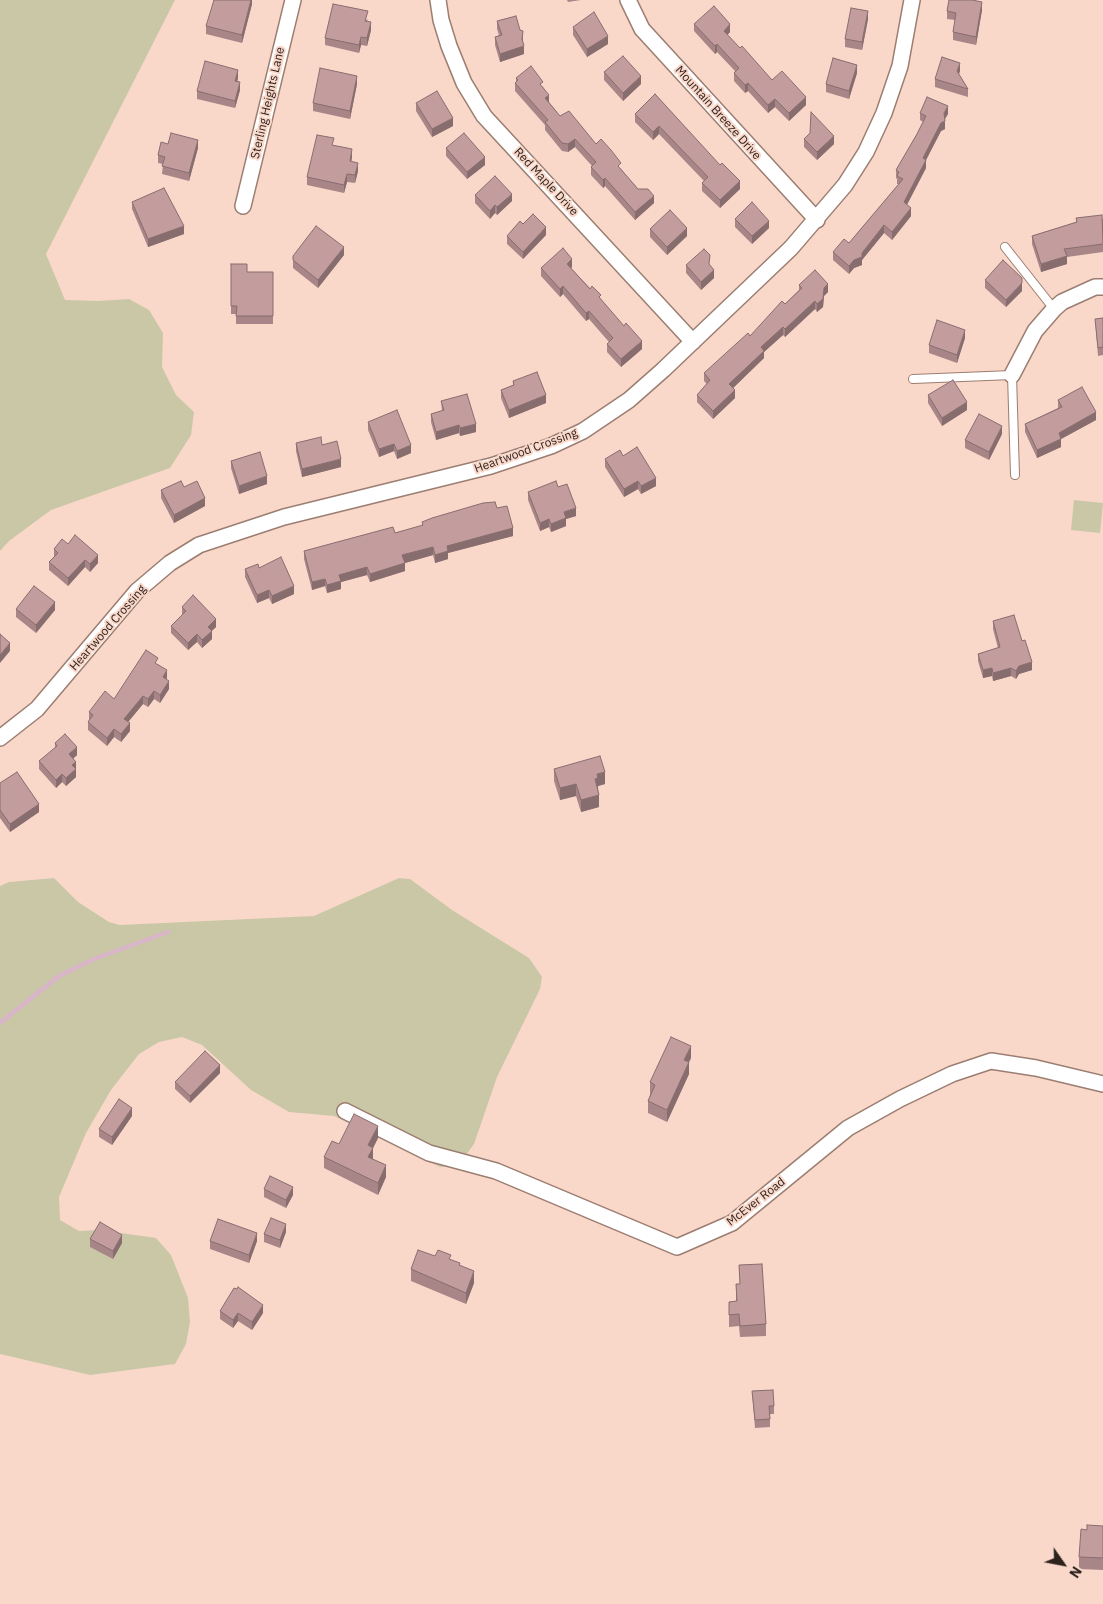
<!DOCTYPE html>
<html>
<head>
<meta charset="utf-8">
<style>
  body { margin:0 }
  #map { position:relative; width:1103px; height:1604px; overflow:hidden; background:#f9d8ca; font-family:"IBM Plex Sans",sans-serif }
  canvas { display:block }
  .north { position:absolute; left:1038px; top:1539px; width:50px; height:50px; -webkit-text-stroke:4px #f9d8ca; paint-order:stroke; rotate:123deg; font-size:14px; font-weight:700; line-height:20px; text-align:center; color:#2e221d }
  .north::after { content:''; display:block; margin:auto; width:18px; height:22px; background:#2e221d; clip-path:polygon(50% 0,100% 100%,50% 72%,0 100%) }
</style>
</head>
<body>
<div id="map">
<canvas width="1103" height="1604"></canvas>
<div class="north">N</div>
</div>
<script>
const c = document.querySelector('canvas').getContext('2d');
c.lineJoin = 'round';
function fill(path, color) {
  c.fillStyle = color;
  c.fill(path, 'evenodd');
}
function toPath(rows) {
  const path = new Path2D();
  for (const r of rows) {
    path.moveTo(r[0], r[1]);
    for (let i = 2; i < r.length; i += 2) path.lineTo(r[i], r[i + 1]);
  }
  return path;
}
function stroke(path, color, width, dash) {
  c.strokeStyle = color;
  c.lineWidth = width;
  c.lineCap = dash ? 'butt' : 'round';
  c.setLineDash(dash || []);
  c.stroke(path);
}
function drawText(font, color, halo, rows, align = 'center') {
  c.font = font + ' "IBM Plex Sans",sans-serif';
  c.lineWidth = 4;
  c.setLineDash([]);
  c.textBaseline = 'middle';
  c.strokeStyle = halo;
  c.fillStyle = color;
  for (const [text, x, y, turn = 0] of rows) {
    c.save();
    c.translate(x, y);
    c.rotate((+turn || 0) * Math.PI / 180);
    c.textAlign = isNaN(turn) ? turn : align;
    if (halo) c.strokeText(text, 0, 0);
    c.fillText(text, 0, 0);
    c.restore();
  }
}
const green = toPath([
  [0,0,175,0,46,254,65,300,99,301,129,299,149,310,163,333,162,367,176,395,194,412,191,435,170,468,51,510,9,541,0,551],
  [1074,500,1103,503,1100,533,1071,530],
  [54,878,78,902,109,922,120,925,314,916,399,878,410,879,452,910,529,958,542,977,540,989,497,1077,474,1144,458,1166,440,1167,334,1116,289,1112,251,1090,202,1045,182,1037,159,1042,139,1054,111,1090,86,1133,59,1197,60,1220,79,1231,100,1230,156,1238,171,1255,188,1298,190,1322,186,1344,175,1364,90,1375,0,1354,0,886,9,882]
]);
const stream = toPath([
  [0,1023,59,976,94,959,168,932]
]);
const service = toPath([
  [1005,247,1054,309],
  [913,379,1012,375,1015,475]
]);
const minor = toPath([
  [438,0,441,20,449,46,464,83,484,116,693,342],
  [628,0,642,29,817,220],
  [243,206,293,0],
  [1012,375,1035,331,1054,309,1062,302,1095,287,1103,287],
  [0,738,37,709,137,591,170,563,199,545,284,517,491,466,551,446,583,431,629,400,663,370,791,248,845,185,866,152,884,113,900,66,912,0],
  [345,1111,429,1153,496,1171,677,1247,732,1223,848,1128,900,1099,952,1074,991,1061,1036,1068,1103,1084]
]);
const wall = toPath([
  [252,0,252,4,242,43,206,34,206,26],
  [567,0,581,0,568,2],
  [974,0,982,10,976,45,953,40,953,32,955,20,947,19,947,11],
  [368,19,367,21,371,30,367,46,361,45,359,53,325,45,325,38],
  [868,19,862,50,845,47,845,39],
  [497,21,523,39,523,42,524,54,500,62,495,45,495,37,499,35,497,29],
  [694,24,730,32,727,35,772,80,806,105,789,121,775,107,768,113,748,91,745,93,734,81,734,73,735,71,717,52,715,54,694,31],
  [573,27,608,44,587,57,573,35],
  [960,71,959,74,968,89,968,97,935,87,935,79],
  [604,72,641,84,623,101,604,80],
  [857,73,849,99,826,92,826,84],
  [238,78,237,82,240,90,235,108,197,99,197,91],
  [516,78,543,87,549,102,560,116,596,144,621,169,638,189,654,203,635,220,605,186,603,188,591,175,591,167,592,166,575,147,568,152,562,151,545,130,545,125,515,91,515,83,516,82],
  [357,84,350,119,313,111,313,103],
  [655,94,740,189,720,208,702,191,702,183,704,181,659,134,653,140,635,122,635,114],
  [416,103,453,126,432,137,416,111],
  [920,113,948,114,945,119,945,129,941,131,926,160,926,168,907,205,911,216,892,240,884,233,862,260,862,265,854,268,849,274,833,260,833,252,849,243,899,184,897,184,897,179,896,178,896,170,917,134,923,122,920,120],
  [804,139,834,144,817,160,804,147],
  [168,144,198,148,189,181,162,174,163,164,158,163,158,155],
  [334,145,352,157,351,162,358,171,355,183,347,182,344,193,307,185,307,177],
  [446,148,485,165,467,179,446,156],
  [475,195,512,201,497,215,495,213,490,219,475,203],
  [132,202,184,234,148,247,132,209],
  [1076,218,1103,219,1103,252,1067,257,1067,264,1041,272,1032,244,1032,236,1076,222],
  [735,219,769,228,752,244,735,227],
  [650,229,687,236,667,255,650,237],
  [546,235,523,259,507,244,507,236],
  [344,255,318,288,293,268,293,256],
  [231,264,247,272,273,272,273,324,236,324,236,314,231,314],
  [709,264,714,278,701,290,686,273,686,265],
  [572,267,571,268,601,300,642,349,621,367,607,352,607,344,609,342,589,319,586,321,563,294,560,297,541,276,541,268],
  [985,280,1022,291,1006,307,985,288],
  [799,285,828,292,824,296,823,307,817,312,815,309,785,337,783,335,764,352,764,358,733,388,735,398,713,419,697,402,697,395,707,384,704,381,704,373,750,336,785,304,799,290],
  [1103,318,1103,355,1098,356,1095,319],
  [965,338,957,363,929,353,929,345],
  [513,381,546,403,509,418,501,398,501,390,513,385],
  [928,395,967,410,942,426,928,403],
  [1058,400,1096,420,1061,439,1061,447,1037,458,1025,432,1025,424,1058,408],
  [441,401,476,432,460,436,459,433,436,440,431,422,431,414,442,411],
  [368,422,411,453,397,459,394,451,379,457,368,430],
  [1002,434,989,460,965,448,965,440],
  [296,443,341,467,302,477,296,451],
  [623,456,656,486,641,494,638,489,624,497,605,467,605,459],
  [231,461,267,484,239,494,231,468],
  [184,487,205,506,174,523,161,498,161,490],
  [558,487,576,516,566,519,566,526,551,532,549,527,540,531,528,500,528,492],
  [497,508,513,536,448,553,448,559,435,563,433,555,405,563,405,571,370,582,367,575,341,582,341,589,327,593,325,586,312,590,304,559,304,551,395,533,422,526,422,522],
  [68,544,98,563,90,572,85,567,68,586,49,570,49,562,54,557,54,549],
  [259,568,294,594,272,604,269,598,257,603,245,577,245,569],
  [182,607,216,627,212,631,212,639,202,648,197,642,188,650,171,633,171,626,182,615],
  [16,609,55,610,36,633,16,617],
  [993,621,1022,641,1032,670,1019,674,1016,679,1011,676,993,681,992,676,983,678,978,661,978,654,998,648,993,629],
  [158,664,167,678,166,679,169,689,160,703,154,699,148,707,143,704,128,722,130,731,121,742,114,737,107,746,88,730,88,722,89,720,89,712,114,699],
  [55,743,77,755,73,759,76,762,76,777,66,786,62,782,56,788,39,769,39,761,55,748],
  [554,769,605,784,598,786,599,807,581,812,576,796,560,800,554,781],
  [0,783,39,812,10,832,0,818],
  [691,1058,689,1062,689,1074,667,1122,648,1113,648,1101,650,1095,650,1082],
  [220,1073,190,1103,175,1089,175,1082],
  [132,1116,112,1145,99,1137,99,1129],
  [378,1138,373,1148,373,1159,386,1177,378,1195,324,1168,324,1157,339,1144],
  [264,1189,293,1195,286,1208,264,1197],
  [286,1232,280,1248,264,1242,264,1234],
  [90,1239,122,1243,113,1259,90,1247],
  [210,1241,257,1241,249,1263,210,1249],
  [451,1260,460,1265,474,1283,466,1304,411,1281,411,1269],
  [739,1265,766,1324,766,1336,740,1337,739,1326,729,1327,729,1302,736,1301,736,1284,740,1284],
  [220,1311,263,1313,252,1330,238,1321,233,1328,220,1319],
  [752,1391,774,1406,774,1414,770,1414,770,1427,755,1428],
  [1103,1526,1103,1570,1079,1569,1079,1557,1087,1530]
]);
const shadedWall = toPath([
  [251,0,252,0,252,4,242,43,242,35],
  [982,2,982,10,976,45,976,37],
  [868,11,868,19,862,50,862,42],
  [371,22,371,30,367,46,367,38],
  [730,24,730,32,724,39,724,31],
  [523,31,523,39,522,47,524,46,524,54,500,62,500,54,522,39],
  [608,36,608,44,587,57,587,49],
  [361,37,361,45,359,53,359,45],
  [717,44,717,52,715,54,715,46],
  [960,63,960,71,957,79,957,71],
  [857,65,857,73,849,99,849,91],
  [238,70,238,78,235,89,235,81],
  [357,76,357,84,350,119,350,111],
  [641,76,641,84,623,101,623,93],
  [240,82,240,90,235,108,235,101],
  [748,83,748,91,745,93,745,85],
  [549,95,549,103,545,98],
  [806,97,806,105,789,121,789,113],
  [775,99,775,107,768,113,768,105],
  [948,106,948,114,944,120,944,113],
  [453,118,453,126,432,137,432,129],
  [945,121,945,129,941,131,926,160,926,168,904,210,904,202,923,158,941,123],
  [659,126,659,134,653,140,653,132],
  [834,136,834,144,817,160,817,152],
  [575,139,575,147,568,152,568,144],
  [198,140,198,148,189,181,189,173],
  [352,149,352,157,350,169,350,161],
  [485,157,485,165,467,179,467,172],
  [358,163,358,171,355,183,355,175],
  [347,174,347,182,344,193,344,185],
  [605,178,605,186,603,188,603,180],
  [740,181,740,189,720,208,720,200],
  [512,194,512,201,497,215,497,207],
  [654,196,654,203,635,220,635,212],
  [495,205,495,213,490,219,490,211],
  [911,208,911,216,892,240,892,232],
  [769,221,769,228,752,244,752,236],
  [884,225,884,233,862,260,862,265,854,268,849,274,849,266,854,260,862,253],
  [184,226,184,234,148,247,148,239],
  [546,227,546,235,523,259,523,252],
  [687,228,687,236,667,255,667,247],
  [344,247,344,255,318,288,318,280],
  [1067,256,1067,264,1041,272,1041,264],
  [572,259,572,267,567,272,567,264],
  [714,270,714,278,701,290,701,282],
  [1022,283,1022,291,1006,307,1006,300],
  [828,284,828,292,824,296,823,307,817,312,817,304,824,288],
  [563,286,563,294,560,297,560,289],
  [815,301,815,309,785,337,785,329],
  [589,311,589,319,586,321,586,313],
  [783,327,783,335,764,352,764,358,729,392,729,384,761,347],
  [965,330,965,338,957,363,957,355],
  [642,341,642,349,621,367,621,359],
  [735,390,735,398,713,419,713,411],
  [546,395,546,403,509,418,509,410],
  [967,402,967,410,942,426,942,418],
  [1096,412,1096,420,1061,439,1061,447,1037,458,1037,450,1059,433],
  [476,424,476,432,460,436,460,428],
  [459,425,459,433,436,440,436,432],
  [1002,426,1002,434,989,460,989,452],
  [394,444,394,451,379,457,379,449],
  [411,445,411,453,397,459,397,451],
  [341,459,341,467,302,477,302,469],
  [267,476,267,484,239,494,239,486],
  [656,478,656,486,641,494,641,486],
  [638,481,638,489,624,497,624,489],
  [205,498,205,506,174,523,174,515],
  [576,508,576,516,566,519,566,526,551,532,551,524,564,512],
  [549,519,549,527,540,531,540,523],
  [513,528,513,536,448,553,448,559,435,563,435,555,447,546],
  [433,547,433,555,405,563,405,571,370,582,370,574,402,555],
  [98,555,98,563,90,572,90,564],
  [85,560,85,567,68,586,68,578],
  [367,567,367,575,341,582,341,589,327,593,327,585,339,575],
  [325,579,325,586,312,590,312,582],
  [294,586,294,594,272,604,272,596],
  [269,590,269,598,257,603,257,595],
  [55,602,55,610,36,633,36,625],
  [216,619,216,627,208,634,208,627],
  [212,631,212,639,202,648,202,640],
  [197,634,197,642,188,650,188,643],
  [10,643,10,651,0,663,0,655],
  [1032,662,1032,670,1019,674,1016,679,1016,671,1019,666],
  [992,668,992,676,983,678,983,670],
  [1011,668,1011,676,993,681,993,673],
  [167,670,167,678,163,685,163,677],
  [169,681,169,689,160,703,160,695],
  [154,691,154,699,148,707,148,699],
  [143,696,143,704,124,727,124,719],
  [130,723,130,731,121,742,121,734],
  [114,729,114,737,107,746,107,738],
  [77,747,77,755,69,762,69,754],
  [76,762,76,777,66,786,66,778,72,765],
  [605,772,605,784,598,786,598,790,595,779,597,774],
  [62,774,62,782,56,788,56,780],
  [576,784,576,796,560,800,560,788],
  [599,795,599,807,581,812,581,800],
  [39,804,39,812,10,832,10,824],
  [691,1046,691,1058,684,1072,684,1060],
  [689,1062,689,1074,667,1122,667,1110],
  [220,1065,220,1073,190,1103,190,1096],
  [132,1108,132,1116,112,1145,112,1137],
  [378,1126,378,1138,373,1148,373,1160,368,1169,368,1145],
  [386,1165,386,1177,378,1195,378,1183],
  [293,1187,293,1195,286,1208,286,1200],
  [286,1224,286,1232,280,1248,280,1240],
  [257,1233,257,1241,249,1263,249,1255],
  [122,1235,122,1243,113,1259,113,1251],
  [474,1271,474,1283,466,1304,466,1293],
  [263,1305,263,1313,252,1330,252,1322],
  [238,1313,238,1321,233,1328,233,1320]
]);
const building = toPath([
  [214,0,251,0,242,35,206,26,214,0],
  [949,0,972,0,982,2,976,37,953,32,956,13,947,11,949,0],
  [333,4,368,11,365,21,371,22,367,38,361,37,359,45,325,38,333,4],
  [714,6,730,24,724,31,740,48,742,46,772,80,782,71,806,97,789,113,775,99,768,105,748,83,745,85,734,73,739,68,717,44,715,46,694,24,714,6],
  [851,8,868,11,862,42,845,39,851,8],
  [594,12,608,36,587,49,573,27,594,12],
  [516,16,520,30,523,31,522,39,524,46,500,54,495,37,502,35,497,21,516,16],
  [623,56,641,76,623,93,604,72,623,56],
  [942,57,960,63,957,71,968,89,935,79,942,57],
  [833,58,857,65,849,91,826,84,833,58],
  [205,61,238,70,235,81,240,82,235,101,197,91,205,61],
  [531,66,543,82,540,84,549,95,545,98,560,116,569,111,596,144,601,139,611,150,621,163,618,166,638,189,648,189,654,196,635,212,605,178,603,180,591,167,596,162,575,139,568,144,562,143,545,122,548,120,515,83,518,80,516,78,531,66],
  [320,68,357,76,350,111,313,103,320,68],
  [437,91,453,118,432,129,416,103,437,91],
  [655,94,720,165,722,163,740,181,720,200,702,183,708,177,659,126,653,132,635,114,655,94],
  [927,97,948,106,944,113,945,121,941,123,923,158,926,160,904,202,911,208,892,232,884,225,862,253,862,257,854,260,849,266,833,252,844,239,849,243,903,179,897,176,899,172,896,170,917,134,926,116,920,113,927,97],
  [811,112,834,136,817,152,804,139,810,133,811,112],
  [171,133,198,140,189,173,162,166,165,157,158,155,161,142,168,144,171,133],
  [464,133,485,157,467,172,446,148,464,133],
  [317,135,334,138,332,145,352,149,350,161,358,163,355,175,347,174,344,185,307,177,317,135],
  [495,176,512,194,497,207,495,205,490,211,475,195,495,176],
  [164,188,184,226,148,239,132,202,164,188],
  [752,202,769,221,752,236,735,219,752,202],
  [670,210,687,228,667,247,650,229,670,210],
  [533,214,546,227,523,252,507,236,520,221,523,224,533,214],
  [1102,215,1103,244,1064,249,1067,256,1041,264,1032,236,1077,222,1076,218,1102,215],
  [316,226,344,247,318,280,293,260,293,256,316,226],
  [563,248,572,259,567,264,590,289,592,286,601,295,599,297,624,326,626,323,642,341,621,359,607,344,613,338,589,311,586,313,563,286,560,289,541,268,563,248],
  [704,249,710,255,709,264,714,270,701,282,686,265,704,249],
  [1003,260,1022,278,1022,283,1006,300,985,280,1003,260],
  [231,264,247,264,247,272,273,272,273,316,236,316,237,306,231,306,231,264],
  [815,270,828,284,824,288,823,299,817,304,815,301,785,329,783,327,761,347,764,351,729,384,735,390,713,411,697,395,710,380,704,373,748,333,750,336,782,301,785,304,802,288,799,285,815,270],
  [1103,318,1103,347,1098,348,1095,319,1103,318],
  [937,320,965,330,957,355,929,345,937,320],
  [537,372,546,395,509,410,501,390,514,385,513,381,537,372],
  [953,380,967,402,942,418,928,395,953,380],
  [1082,387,1096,412,1059,433,1061,439,1037,450,1025,424,1062,407,1058,400,1082,387],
  [467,394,476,424,460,428,459,425,436,432,431,414,444,410,441,401,467,394],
  [397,410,411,445,397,451,394,444,379,449,368,422,397,410],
  [979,414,1002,426,989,452,965,440,979,414],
  [321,437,322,445,337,441,341,459,302,469,296,443,321,437],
  [637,447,656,478,641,486,638,481,624,489,605,459,620,450,623,456,637,447],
  [260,452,267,476,239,486,231,461,260,452],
  [181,481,184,487,197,481,205,498,174,515,161,490,181,481],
  [556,481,558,487,567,484,576,508,564,512,566,518,551,524,549,519,540,523,528,492,556,481],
  [495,502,497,508,507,506,513,528,447,546,448,551,435,555,433,547,402,555,405,563,370,574,367,567,339,575,341,581,327,585,325,579,312,582,304,551,393,527,395,533,423,525,422,522,432,518,483,503,495,502],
  [75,535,98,555,90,564,85,560,68,578,49,562,58,553,54,549,62,539,68,544,75,535],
  [281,557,294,586,272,596,269,590,257,595,245,569,258,564,259,568,281,557],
  [34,586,55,602,36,625,16,609,34,586],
  [193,595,216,619,208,627,212,631,202,640,197,634,188,643,171,626,186,611,182,607,193,595],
  [1014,615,1022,641,1025,640,1032,662,1019,666,1016,671,1011,668,993,673,992,668,983,670,978,654,1000,647,993,621,1014,615],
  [0,634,10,643,0,655,0,634],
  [146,650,158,658,155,663,167,670,163,677,169,681,160,695,154,691,148,699,143,696,124,719,130,723,121,734,114,729,107,738,88,722,93,715,89,712,105,691,114,699,146,650],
  [65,734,77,747,69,754,76,762,72,765,76,769,66,778,62,774,56,780,39,761,57,746,55,743,65,734],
  [600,756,605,772,597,774,598,778,595,779,599,795,581,800,576,784,560,788,554,769,600,756],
  [17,772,39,804,10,824,0,810,0,783,17,772],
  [671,1037,691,1046,684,1060,689,1062,667,1110,648,1101,655,1085,650,1082,671,1037],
  [205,1051,220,1065,190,1096,175,1082,205,1051],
  [119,1099,132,1108,112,1137,99,1129,119,1099],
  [354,1114,378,1126,368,1145,373,1148,368,1157,386,1165,378,1183,324,1157,332,1141,339,1144,354,1114],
  [270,1176,293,1187,286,1200,264,1189,270,1176],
  [271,1218,286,1224,280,1240,264,1234,271,1218],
  [218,1219,257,1233,249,1255,210,1241,218,1219],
  [100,1222,122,1235,113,1251,90,1239,100,1222],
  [418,1250,435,1256,438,1250,451,1255,449,1259,460,1263,459,1265,474,1271,466,1293,411,1269,418,1250],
  [762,1264,766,1324,740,1326,739,1314,729,1315,729,1302,737,1301,736,1284,740,1284,739,1265,762,1264],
  [238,1287,263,1305,252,1322,238,1313,233,1320,220,1311,234,1288,237,1289,238,1287],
  [773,1390,774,1406,769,1406,770,1419,755,1420,752,1391,773,1390],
  [1087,1525,1103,1526,1103,1558,1079,1557,1081,1529,1087,1530,1087,1525]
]);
const streetNames = [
  ["Sterling Heights Lane",268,103,-77],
  ["Mountain Breeze Drive",718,113,48],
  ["Red Maple Drive",546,182,47],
  ["Heartwood Crossing",526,451,-20],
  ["Heartwood Crossing",108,628,-49],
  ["McEver Road",756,1202,-38]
];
fill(green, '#cac7a7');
stroke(stream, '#d8b5c7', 4.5);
stroke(service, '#9b7e71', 10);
stroke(minor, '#9b7e71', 18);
stroke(service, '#fff', 8);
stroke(minor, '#fff', 15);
fill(wall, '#a88688');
fill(shadedWall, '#886d6f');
fill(building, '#c39c9e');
stroke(building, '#886d6f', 1);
drawText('12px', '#2e221d', '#f9d8ca', streetNames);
</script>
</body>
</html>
